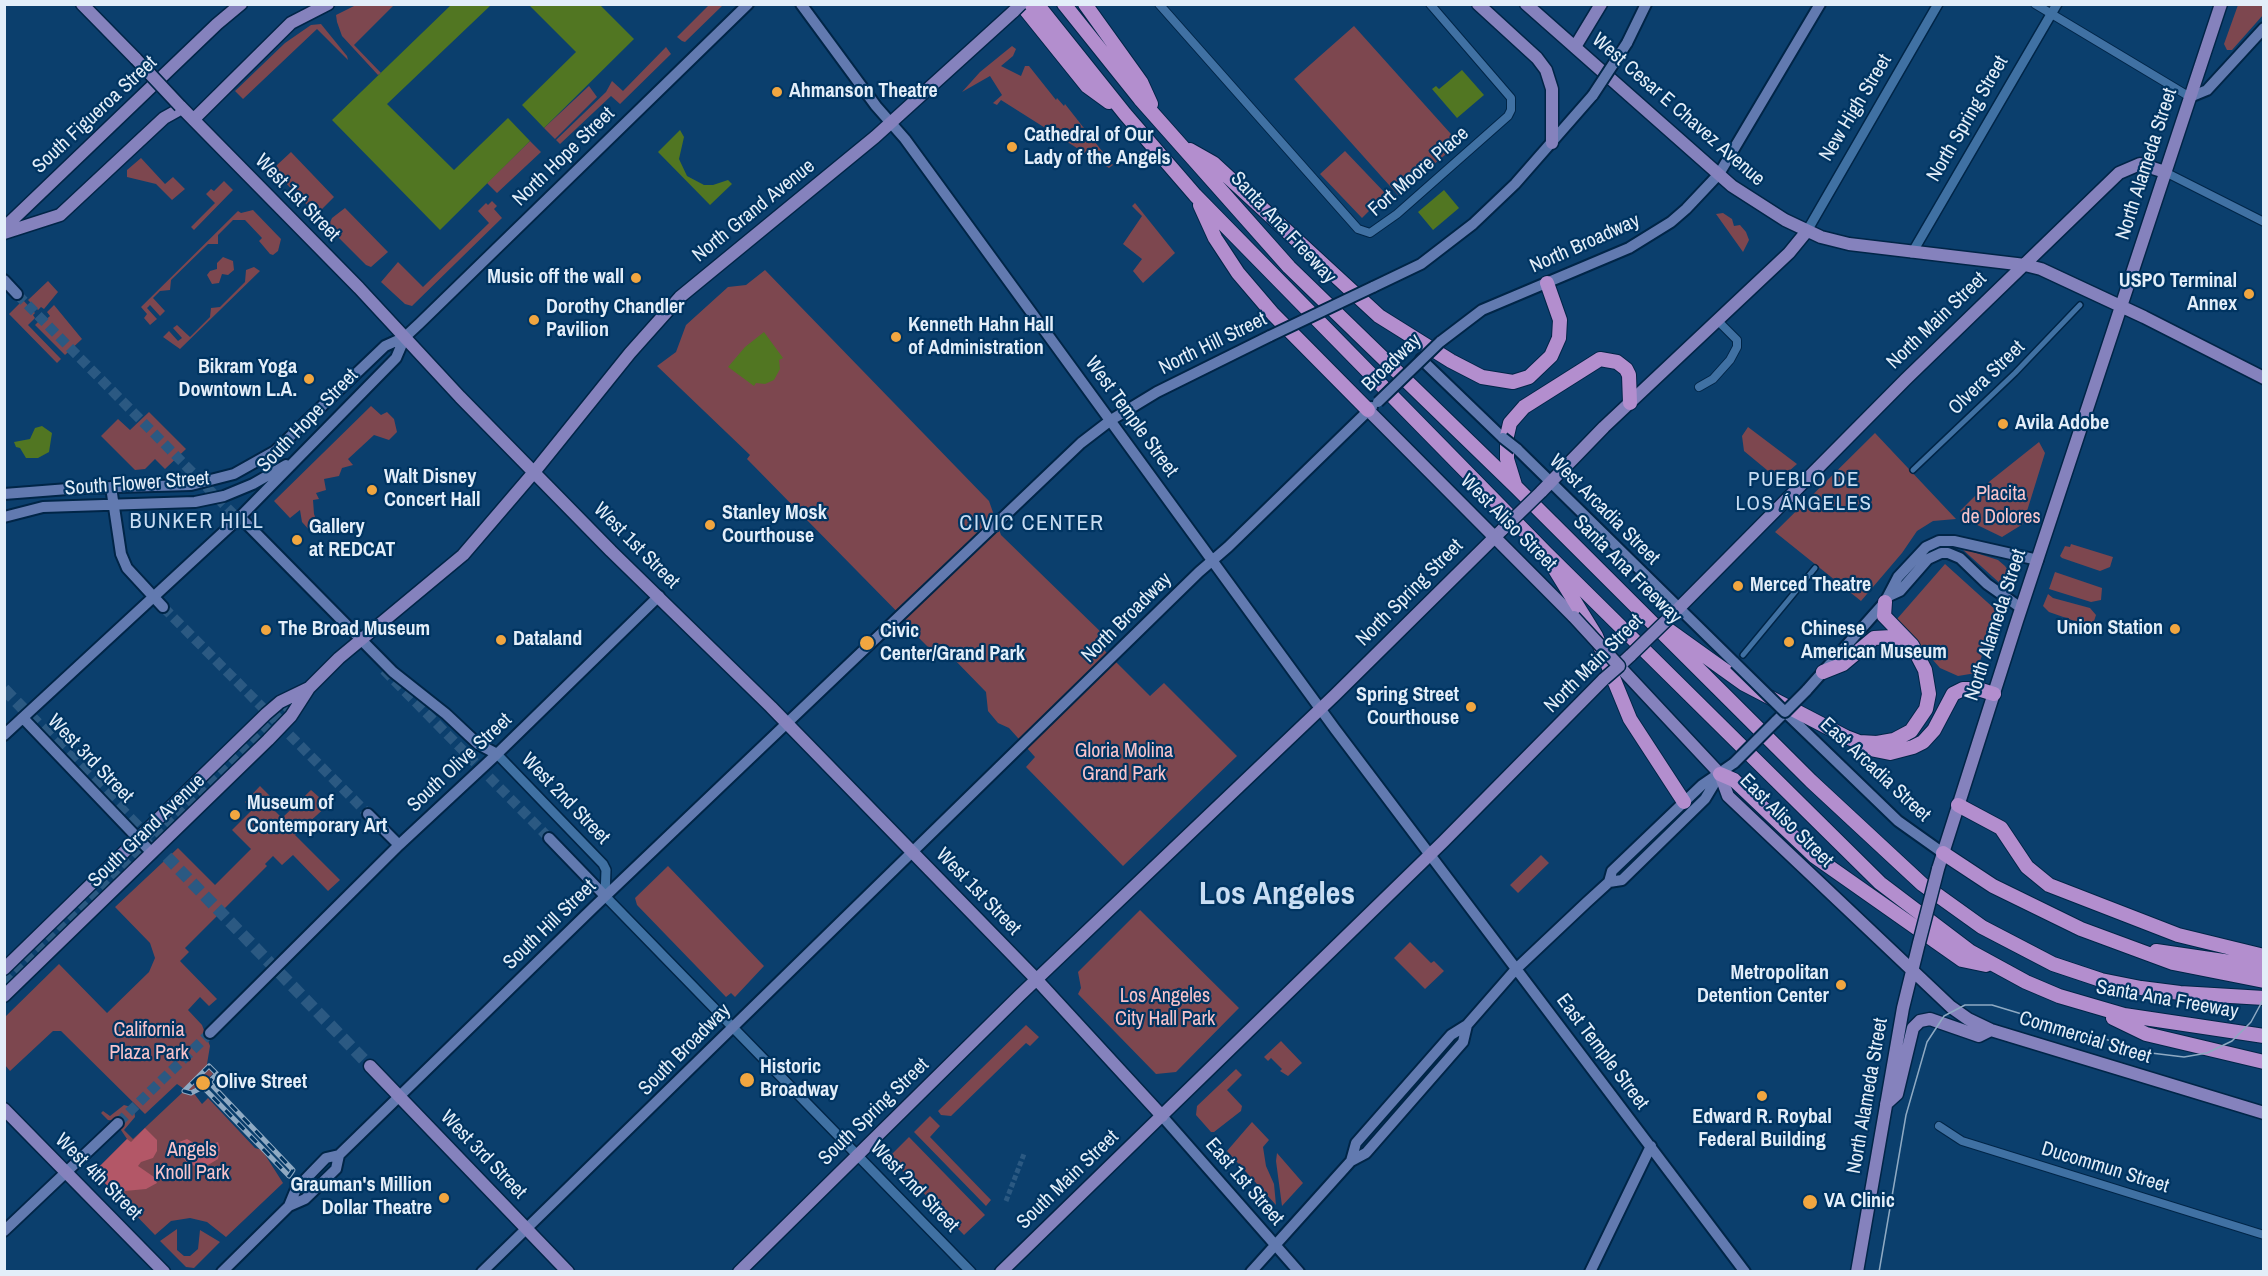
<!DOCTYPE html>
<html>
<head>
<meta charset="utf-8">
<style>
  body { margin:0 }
  #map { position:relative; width:2268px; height:1276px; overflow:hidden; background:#0b3f6d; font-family:"Archivo Narrow",sans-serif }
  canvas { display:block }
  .frame { position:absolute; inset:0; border:6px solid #e3eef9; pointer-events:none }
</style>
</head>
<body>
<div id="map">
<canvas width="2268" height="1276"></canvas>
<div class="frame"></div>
</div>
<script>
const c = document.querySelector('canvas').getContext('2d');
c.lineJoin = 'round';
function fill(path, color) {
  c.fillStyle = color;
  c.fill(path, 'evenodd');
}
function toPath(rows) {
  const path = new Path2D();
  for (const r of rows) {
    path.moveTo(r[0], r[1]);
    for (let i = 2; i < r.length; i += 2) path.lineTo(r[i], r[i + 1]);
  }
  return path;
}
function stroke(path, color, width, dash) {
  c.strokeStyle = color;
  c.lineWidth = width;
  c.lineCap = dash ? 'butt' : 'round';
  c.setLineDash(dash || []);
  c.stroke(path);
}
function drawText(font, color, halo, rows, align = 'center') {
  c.font = font + ' "Archivo Narrow",sans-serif';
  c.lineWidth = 4.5;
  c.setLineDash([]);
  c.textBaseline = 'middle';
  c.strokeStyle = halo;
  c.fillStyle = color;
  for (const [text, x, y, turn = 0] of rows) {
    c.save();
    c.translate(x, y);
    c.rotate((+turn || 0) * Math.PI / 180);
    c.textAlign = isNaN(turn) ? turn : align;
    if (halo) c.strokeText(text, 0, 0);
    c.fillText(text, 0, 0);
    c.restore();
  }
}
const green = toPath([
  [358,4,394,5,354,45,381,73,378,75,342,36,337,22,336,15],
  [709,5,723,5,685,42,682,41,677,37],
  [2238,5,2263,5,2263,15,2232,50,2227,50,2224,44],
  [321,24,347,56,348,60,317,29,243,99,235,91,285,43,311,25],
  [1354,26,1459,143,1398,195,1294,79],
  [1012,46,1016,49,1013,56,1001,66,1021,76,1025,66,1029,66,1056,100,1057,98,1064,106,1065,104,1113,165,1109,168,1099,162,1001,100,997,105,993,103,1002,95,990,76,962,92,980,72],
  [666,47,671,54,620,104,611,96,560,144,556,140,606,92,612,81,623,91],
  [589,86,597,97,555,139,544,128],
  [530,141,541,152,497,193,487,183],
  [1345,151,1386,194,1362,218,1320,174],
  [291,152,334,197,321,210,312,210,275,172,277,165],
  [141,158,165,184,173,177,185,189,172,200,156,184,127,177,127,170],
  [224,181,233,190,194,230,191,227,215,203,206,194,211,189,214,191],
  [492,201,497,206,494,209,502,218,412,306,405,304,381,282,398,262,423,287,489,223,478,211,486,203,488,205],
  [1135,203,1175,253,1143,283,1133,271,1142,259,1123,244,1142,216,1132,206],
  [345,208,388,252,371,267,366,265,328,227,332,218],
  [253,210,281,239,278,251,273,255,270,254,259,241,262,238,245,220,233,220,218,235,218,244,208,244,171,280,170,290,160,291,153,298,165,311,160,316,150,305,147,308,157,319,150,325,144,318,147,314,141,307,238,211,241,213],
  [1723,213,1732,219,1734,226,1740,225,1746,232,1749,240,1743,252,1716,214],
  [223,257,233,261,234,270,228,275,222,274,219,283,212,284,207,275,210,271,217,269,217,263],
  [254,267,260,271,180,349,163,337,169,331,178,341,182,338,173,328,177,325,190,337,210,317,211,308,220,307,245,282,246,270],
  [765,270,989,501,1001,535,1105,636,1098,644,1150,696,1164,683,1237,756,1123,866,1026,767,1035,757,1009,728,998,723,988,711,986,692,950,655,941,655,933,652,915,634,913,628,747,459,750,455,657,366,676,352,686,325,728,287,746,285],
  [48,281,58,292,44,309,41,307,38,310,28,300],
  [23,300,35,313,33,315,35,318,28,325,61,359,57,363,9,314],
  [54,305,82,339,65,355,35,325,39,321,42,323,50,316,47,312],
  [371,406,381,415,387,412,394,419,397,432,389,440,374,435,348,459,353,465,342,468,339,476,324,479,326,490,316,493,319,499,313,500,314,514,319,527,326,526,328,533,311,532,302,522,300,510,290,518,274,501],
  [149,412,186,449,165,469,155,459,145,469,135,470,101,436,118,419,130,430],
  [1748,427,1797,464,1779,480,1744,451,1742,436],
  [1875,433,1956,519,1933,521,1917,531,1902,553,1861,601,1775,532],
  [2039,442,2045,453,2023,524,2002,537,1969,521,1960,511,1990,481],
  [2071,544,2113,557,2110,567,2100,571,2062,558,2060,556,2065,546,2070,547],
  [1961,548,1998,560,2005,566,2009,572,2004,587],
  [1945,564,1997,611,1976,673,1958,676,1940,668,1897,619],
  [2055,572,2102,588,2101,600,2091,602,2049,589],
  [2048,594,2053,598,2090,608,2096,615,2093,624,2089,626,2049,612,2043,606],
  [260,786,270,796,265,801,282,818,311,790,328,805,295,835,340,880,328,891,293,855,282,865,273,856,265,864,267,866,185,948,189,952,180,961,217,999,209,1006,200,997,188,1010,202,1025,210,1046,207,1064,213,1074,197,1089,187,1091,177,1084,145,1114,61,1031,53,1031,10,1071,5,1065,5,1017,59,964,107,1013,149,972,155,958,150,943,115,907,178,848,215,885,251,849,232,830,252,810,245,802],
  [1541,855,1549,863,1518,893,1510,885],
  [668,866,764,966,735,997,731,993,726,997,637,905,635,898],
  [1140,910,1239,1008,1176,1072,1156,1074,1078,994,1081,988,1078,972],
  [1410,942,1431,963,1434,961,1444,971,1425,989,1394,958],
  [1026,1025,1039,1037,1030,1046,1026,1043,951,1116,941,1115,938,1111],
  [1281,1041,1302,1063,1288,1076,1280,1071,1282,1069,1271,1058,1268,1061,1264,1057],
  [1236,1069,1242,1075,1227,1090,1242,1106,1241,1111,1214,1132,1211,1132,1196,1115,1197,1106],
  [184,1091,193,1092,202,1104,208,1098,255,1148,262,1150,283,1183,226,1237,207,1222,190,1218,171,1221,155,1235,97,1175,98,1168,127,1139,115,1121,108,1120,101,1113,103,1111,110,1116,124,1105,134,1108,135,1117,124,1130,133,1139],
  [930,1116,940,1126,930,1137,991,1200,986,1206,914,1132],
  [1252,1122,1269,1140,1263,1147,1266,1166,1274,1184,1276,1205,1227,1151],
  [909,1137,985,1215,964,1235,889,1157],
  [1277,1153,1303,1183,1282,1206,1276,1161],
  [177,1229,177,1250,184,1256,190,1256,198,1249,200,1230,220,1242,194,1268,186,1267,160,1241]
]);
const forest = toPath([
  [145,1128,157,1140,157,1151,153,1158,141,1162,138,1166,154,1177,157,1183,146,1189,114,1192,97,1175,98,1168,127,1139,131,1142],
  [187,1139,201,1147,218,1142,220,1148,218,1159,203,1168,188,1164,176,1149,179,1142]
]);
const water = toPath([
  [451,5,491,5,387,104,454,170,508,118,530,141,440,230,332,120],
  [529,5,600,5,634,39,544,128,522,105,576,52],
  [1462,70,1484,95,1457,118,1432,89,1436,86,1439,89],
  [680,130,684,137,679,159,687,176,704,185,713,185,728,180,732,184,710,205,658,152],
  [1444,190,1459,208,1433,230,1418,212],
  [764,332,783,358,779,360,780,369,774,380,765,384,756,383,754,386,728,367,745,347],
  [42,426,52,433,49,452,38,458,26,458,20,448,16,447,14,442,30,439,35,428]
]);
const pedestrianTunnel = toPath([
  [1006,1201,1024,1154]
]);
const minorTunnel = toPath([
  [275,719,297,700]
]);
const secondaryTunnel = toPath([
  [17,294,244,525],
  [163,607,368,814],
  [384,670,549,838],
  [4,982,275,719],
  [118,1123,210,1033]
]);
const primaryTunnel = toPath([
  [4,689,370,1066]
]);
const pedestrian = toPath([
  [1913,470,2015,373,2080,305],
  [1743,655,1815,568]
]);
const minor = toPath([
  [1159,4,1358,229,1370,233,1397,214,1508,116,1511,110,1511,98,1430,4],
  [2035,4,2190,97],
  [2165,172,2264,222],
  [1699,387,1713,379,1730,360,1737,347,1737,340,1718,321],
  [1939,1126,1962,1141,2264,1235]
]);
const tertiary = toPath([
  [1807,231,1938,4],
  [1912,253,2057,4],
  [497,754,603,864,606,870,605,896,971,1272]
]);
const secondary = toPath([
  [801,4,876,106,905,139,1335,729,1745,1272],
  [1627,43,1646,4],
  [2190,97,2207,90,2264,28],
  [4,280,17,294],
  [1373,287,1421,264,1473,224,1515,184,1593,95],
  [1440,342,1482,310,1629,248,1671,222,1686,209,1719,174,1820,4],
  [1421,359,1503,438],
  [1517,449,1735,663],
  [111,487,121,554,127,568,163,607],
  [4,494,81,488,191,485,234,474,275,451,385,346,405,337,420,323,748,4],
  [4,517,43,507,195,502,224,496,253,484,286,465],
  [240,517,393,672,446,714,478,744,497,754],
  [1889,596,1900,591,1928,559,1941,553,1948,553,1960,558,1987,584,2021,608],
  [1806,691,1885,602,1898,577,1926,547,1939,541,1954,541,2038,560],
  [23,718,152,853],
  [1775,722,1785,712,1898,821,1943,853],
  [4,735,240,517,396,358,405,337],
  [368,814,399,845],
  [549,838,605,896],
  [1609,882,1612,871,1702,785,1734,763],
  [210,1033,399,845,497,754,659,596],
  [1162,1116,1299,1272],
  [1351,1161,1356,1143,1451,1035,1467,1025,1516,969,1586,903,1609,882,1622,880,1705,799,1720,774],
  [289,1206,305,1199,336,1169,339,1155],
  [4,1231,118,1123],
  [222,1272,289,1206,296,1189,326,1158,339,1155,594,907,1081,443,1111,420,1157,392,1270,336],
  [482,1272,1199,572,1228,547,1372,407],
  [1251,1272,1351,1161,1366,1153,1463,1042,1467,1025],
  [1590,1272,1651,1146]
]);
const primary = toPath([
  [82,4,136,59],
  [1478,4,1537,58,1546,70,1552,89,1552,143],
  [1526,4,1732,186,1785,220,1821,237,1849,244,2025,265,2041,269,2144,317,2264,378],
  [1575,47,1601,4],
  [180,106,359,288,460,397,611,551,771,707,1037,980,1162,1116],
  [194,119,291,23,328,4],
  [4,228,217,24,241,4],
  [4,233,60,215,164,118,182,108],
  [1368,410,1574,617],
  [1541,492,1604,427,1789,253,1807,231],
  [1671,616,1906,379,2119,173,2140,164,2165,172],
  [1631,655,1619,666,1720,774,1728,796,1951,1007,1968,1019,1991,1030,2264,1113],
  [1938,869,2017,621,2221,4],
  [4,969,266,714,280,702,309,688],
  [4,996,268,740,291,716,309,688,339,658,463,555,535,471,630,353,680,297,875,137,1014,11],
  [370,1066,568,1272],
  [1886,1104,1897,1094,1913,1028,1920,1021,1930,1019,1979,1036,1991,1030],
  [4,1109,164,1272],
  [739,1272,1019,996,1335,695,1503,529],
  [1001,1272,1443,842,1604,679],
  [1857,1272,1903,1008,1919,943]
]);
const motorway = toPath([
  [1021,4,1087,86,1109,102],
  [1037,4,1125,114,1195,195,1546,553,1880,883,1971,952,2026,982,2059,996,2124,1015,2264,1036],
  [1064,4,1140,99,1289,267,1516,487,1811,781,1922,884,1982,927,2053,964,2101,980,2141,988,2180,993,2264,998],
  [1085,4,1141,82,1151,104],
  [1190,150,1213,163,1379,316,1451,361,1482,377,1513,382,1529,377,1551,356,1559,338,1560,320,1547,283],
  [1200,205,1215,238,1238,273,1273,314,1368,410],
  [1515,485,1507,459,1507,436,1510,423,1524,407,1600,359,1617,362,1626,369,1629,375,1630,403],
  [1554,568,1596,636,1630,719,1684,802],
  [1663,626,1744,684,1846,737,1859,742,1877,743,1894,740,1911,731,1926,709,1929,694,1925,670,1912,645,1884,616,1885,602],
  [1823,672,1843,664,1874,638,1892,637,1906,645],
  [1865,748,1890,753,1913,747,1923,742,1934,730,1953,694,1963,689,1978,689,1994,694],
  [1720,774,1734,780,1814,856,1962,960,1986,965],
  [1958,805,2001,828,2027,867,2049,885,2178,935,2264,956],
  [1943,853,1993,886,2081,929,2173,963,2264,981],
  [2156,951,2264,967],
  [2113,1018,2146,1034,2264,1062]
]);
const tram = toPath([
  [1879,1272,1906,1115,1927,1042,1944,1016,1965,1005,1992,1005,2151,1053,2184,1057,2207,1053,2232,1041,2251,1022,2264,998]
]);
const rail = toPath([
  [209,1066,217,1074,209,1082,293,1170,289,1176,203,1087,191,1093,184,1091,209,1066]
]);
const secondaryBridge = toPath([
  [1593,95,1627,43],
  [1270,336,1373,287],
  [1378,402,1440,342],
  [1503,438,1517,449],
  [1735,663,1785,712,1806,691],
  [1734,763,1775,722]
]);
const primaryBridge = toPath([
  [1014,11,1021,4],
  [136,59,180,106],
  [1503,529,1541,492],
  [1574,617,1619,666,1604,679],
  [1631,655,1671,616],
  [1919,943,1938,869]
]);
const markers = [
  [777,92,6,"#f1a640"],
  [1012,147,6,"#f1a640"],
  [636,278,6,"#f1a640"],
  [2249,294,6,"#f1a640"],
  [534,320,6,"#f1a640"],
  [896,337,6,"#f1a640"],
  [309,379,6,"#f1a640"],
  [2003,424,6,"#f1a640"],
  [372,490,6,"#f1a640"],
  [710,525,6,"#f1a640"],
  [297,540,6,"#f1a640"],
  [1738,586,6,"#f1a640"],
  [2175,629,6,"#f1a640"],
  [266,630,6,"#f1a640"],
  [501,640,6,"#f1a640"],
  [1789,642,6,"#f1a640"],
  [867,643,8,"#f1a640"],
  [1471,707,6,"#f1a640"],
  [235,815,6,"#f1a640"],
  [1841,985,6,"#f1a640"],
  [747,1080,8,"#f1a640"],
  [203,1083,8,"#f1a640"],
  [1762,1096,6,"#f1a640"],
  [444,1198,6,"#f1a640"],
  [1810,1202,8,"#f1a640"]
];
const poiNames = [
  ["Ahmanson Theatre",789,92],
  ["Cathedral of Our",1024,136],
  ["Lady of the Angels",1024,159],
  ["Music off the wall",624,278,"right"],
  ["USPO Terminal",2237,282,"right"],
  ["Annex",2237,305,"right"],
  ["Dorothy Chandler",546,308],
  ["Pavilion",546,331],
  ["Kenneth Hahn Hall",908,326],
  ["of Administration",908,349],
  ["Bikram Yoga",297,368,"right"],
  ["Downtown L.A.",297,391,"right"],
  ["Avila Adobe",2015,424],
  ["Walt Disney",384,478],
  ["Concert Hall",384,501],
  ["Stanley Mosk",722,514],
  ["Courthouse",722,537],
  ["Gallery",309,528],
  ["at REDCAT",309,551],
  ["Merced Theatre",1750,586],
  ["Union Station",2163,629,"right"],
  ["The Broad Museum",278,630],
  ["Chinese",1801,630],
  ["American Museum",1801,653],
  ["Civic",880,632],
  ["Center/Grand Park",880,655],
  ["Dataland",513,640],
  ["Spring Street",1459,696,"right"],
  ["Courthouse",1459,719,"right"],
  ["Museum of",247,804],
  ["Contemporary Art",247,827],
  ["Metropolitan",1829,974,"right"],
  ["Detention Center",1829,997,"right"],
  ["Historic",760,1068],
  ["Broadway",760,1091],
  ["Olive Street",216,1083],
  ["Edward R. Roybal",1762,1118,"center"],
  ["Federal Building",1762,1141,"center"],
  ["Grauman's Million",432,1186,"right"],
  ["Dollar Theatre",432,1209,"right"],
  ["VA Clinic",1824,1202]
];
const streetNames = [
  ["New High Street",1856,108,-59],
  ["West Cesar E Chavez Avenue",1678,110,41],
  ["South Figueroa Street",95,115,-43],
  ["North Spring Street",1968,119,-60],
  ["North Hope Street",564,157,-44],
  ["North Alameda Street",2147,164,-72],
  ["Fort Moore Place",1419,172,-41],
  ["West 1st Street",297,198,46],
  ["North Grand Avenue",754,211,-39],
  ["Santa Ana Freeway",1283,228,47],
  ["North Broadway",1585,244,-24],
  ["North Main Street",1937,321,-44],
  ["North Hill Street",1213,344,-26],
  ["Broadway",1392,363,-44],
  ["Olvera Street",1987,378,-44],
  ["West Temple Street",1131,417,54],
  ["South Hope Street",308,421,-46],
  ["South Flower Street",137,484,-4],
  ["West Arcadia Street",1604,510,45],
  ["West Aliso Street",1508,523,45],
  ["West 1st Street",636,546,45],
  ["Santa Ana Freeway",1627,570,45],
  ["North Spring Street",1410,593,-45],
  ["North Broadway",1127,618,-45],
  ["North Alameda Street",1996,625,-72],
  ["North Main Street",1594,664,-45],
  ["West 3rd Street",90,759,46],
  ["South Olive Street",460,763,-43],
  ["East Arcadia Street",1875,770,43],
  ["West 2nd Street",565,799,46],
  ["East Aliso Street",1786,821,45],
  ["South Grand Avenue",147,831,-44],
  ["West 1st Street",978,892,46],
  ["South Hill Street",550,925,-44],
  ["Santa Ana Freeway",2167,1000,10],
  ["Commercial Street",2085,1038,17],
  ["South Broadway",685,1050,-45],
  ["East Temple Street",1602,1052,53],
  ["North Alameda Street",1868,1096,-80],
  ["South Spring Street",874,1112,-44],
  ["West 3rd Street",483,1155,46],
  ["Ducommun Street",2105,1168,17],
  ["West 4th Street",98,1177,45],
  ["South Main Street",1068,1180,-44],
  ["East 1st Street",1244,1182,49],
  ["West 2nd Street",914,1187,46]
];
const parkNames = [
  ["Placita",2001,495],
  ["de Dolores",2001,518],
  ["Gloria Molina",1124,752],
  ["Grand Park",1124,775],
  ["Los Angeles",1165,997],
  ["City Hall Park",1165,1020],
  ["California",149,1031],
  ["Plaza Park",149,1054],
  ["Angels",192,1151],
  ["Knoll Park",192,1174]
];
const neighbourhoodNames = [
  ["PUEBLO DE",1804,480],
  ["LOS ÁNGELES",1804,504]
];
const quarterNames = [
  ["BUNKER HILL",197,522],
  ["CIVIC CENTER",1032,524]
];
const townNames = [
  ["Los Angeles",1277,895]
];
fill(green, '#7d474f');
fill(forest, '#b35767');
fill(water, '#517622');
stroke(pedestrianTunnel, '#2b5982', 5, [5, 2.5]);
stroke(minorTunnel, '#2b5982', 8, [8, 4]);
stroke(secondaryTunnel, '#2b5982', 10, [10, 5]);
stroke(primaryTunnel, '#2b5982', 12, [12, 6]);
stroke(pedestrian, '#002547', 8);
stroke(minor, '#002547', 10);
stroke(tertiary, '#002547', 12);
stroke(secondary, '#002547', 14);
stroke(primary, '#002547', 15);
stroke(motorway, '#002547', 16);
stroke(pedestrian, '#4071a3', 5);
stroke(minor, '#4071a3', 8);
stroke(tertiary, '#4071a3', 9);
stroke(secondary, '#627ab0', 10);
stroke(primary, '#8582bd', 12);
stroke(motorway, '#b38ece', 14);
stroke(tram, '#8faac3', 1.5);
stroke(rail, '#8faac3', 5);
stroke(rail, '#003461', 3, [9]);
stroke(secondaryBridge, '#002547', 14, []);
stroke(primaryBridge, '#002547', 15, []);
stroke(secondaryBridge, '#627ab0', 10);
stroke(primaryBridge, '#8582bd', 12);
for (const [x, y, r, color] of markers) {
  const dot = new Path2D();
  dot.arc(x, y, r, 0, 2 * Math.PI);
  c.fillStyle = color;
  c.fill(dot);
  stroke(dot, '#003461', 2);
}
drawText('bold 20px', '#e3eef9', '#003461', poiNames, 'left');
drawText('20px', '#e3eef9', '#003461', streetNames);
drawText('20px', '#f9c4cb', '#003461', parkNames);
c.letterSpacing = '1.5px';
drawText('21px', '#c8ddf3', '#003461', neighbourhoodNames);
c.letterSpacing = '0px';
c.letterSpacing = '1.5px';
drawText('22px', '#c8ddf3', '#003461', quarterNames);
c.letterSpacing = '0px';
drawText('bold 32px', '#c8ddf3', '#003461', townNames);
</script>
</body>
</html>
